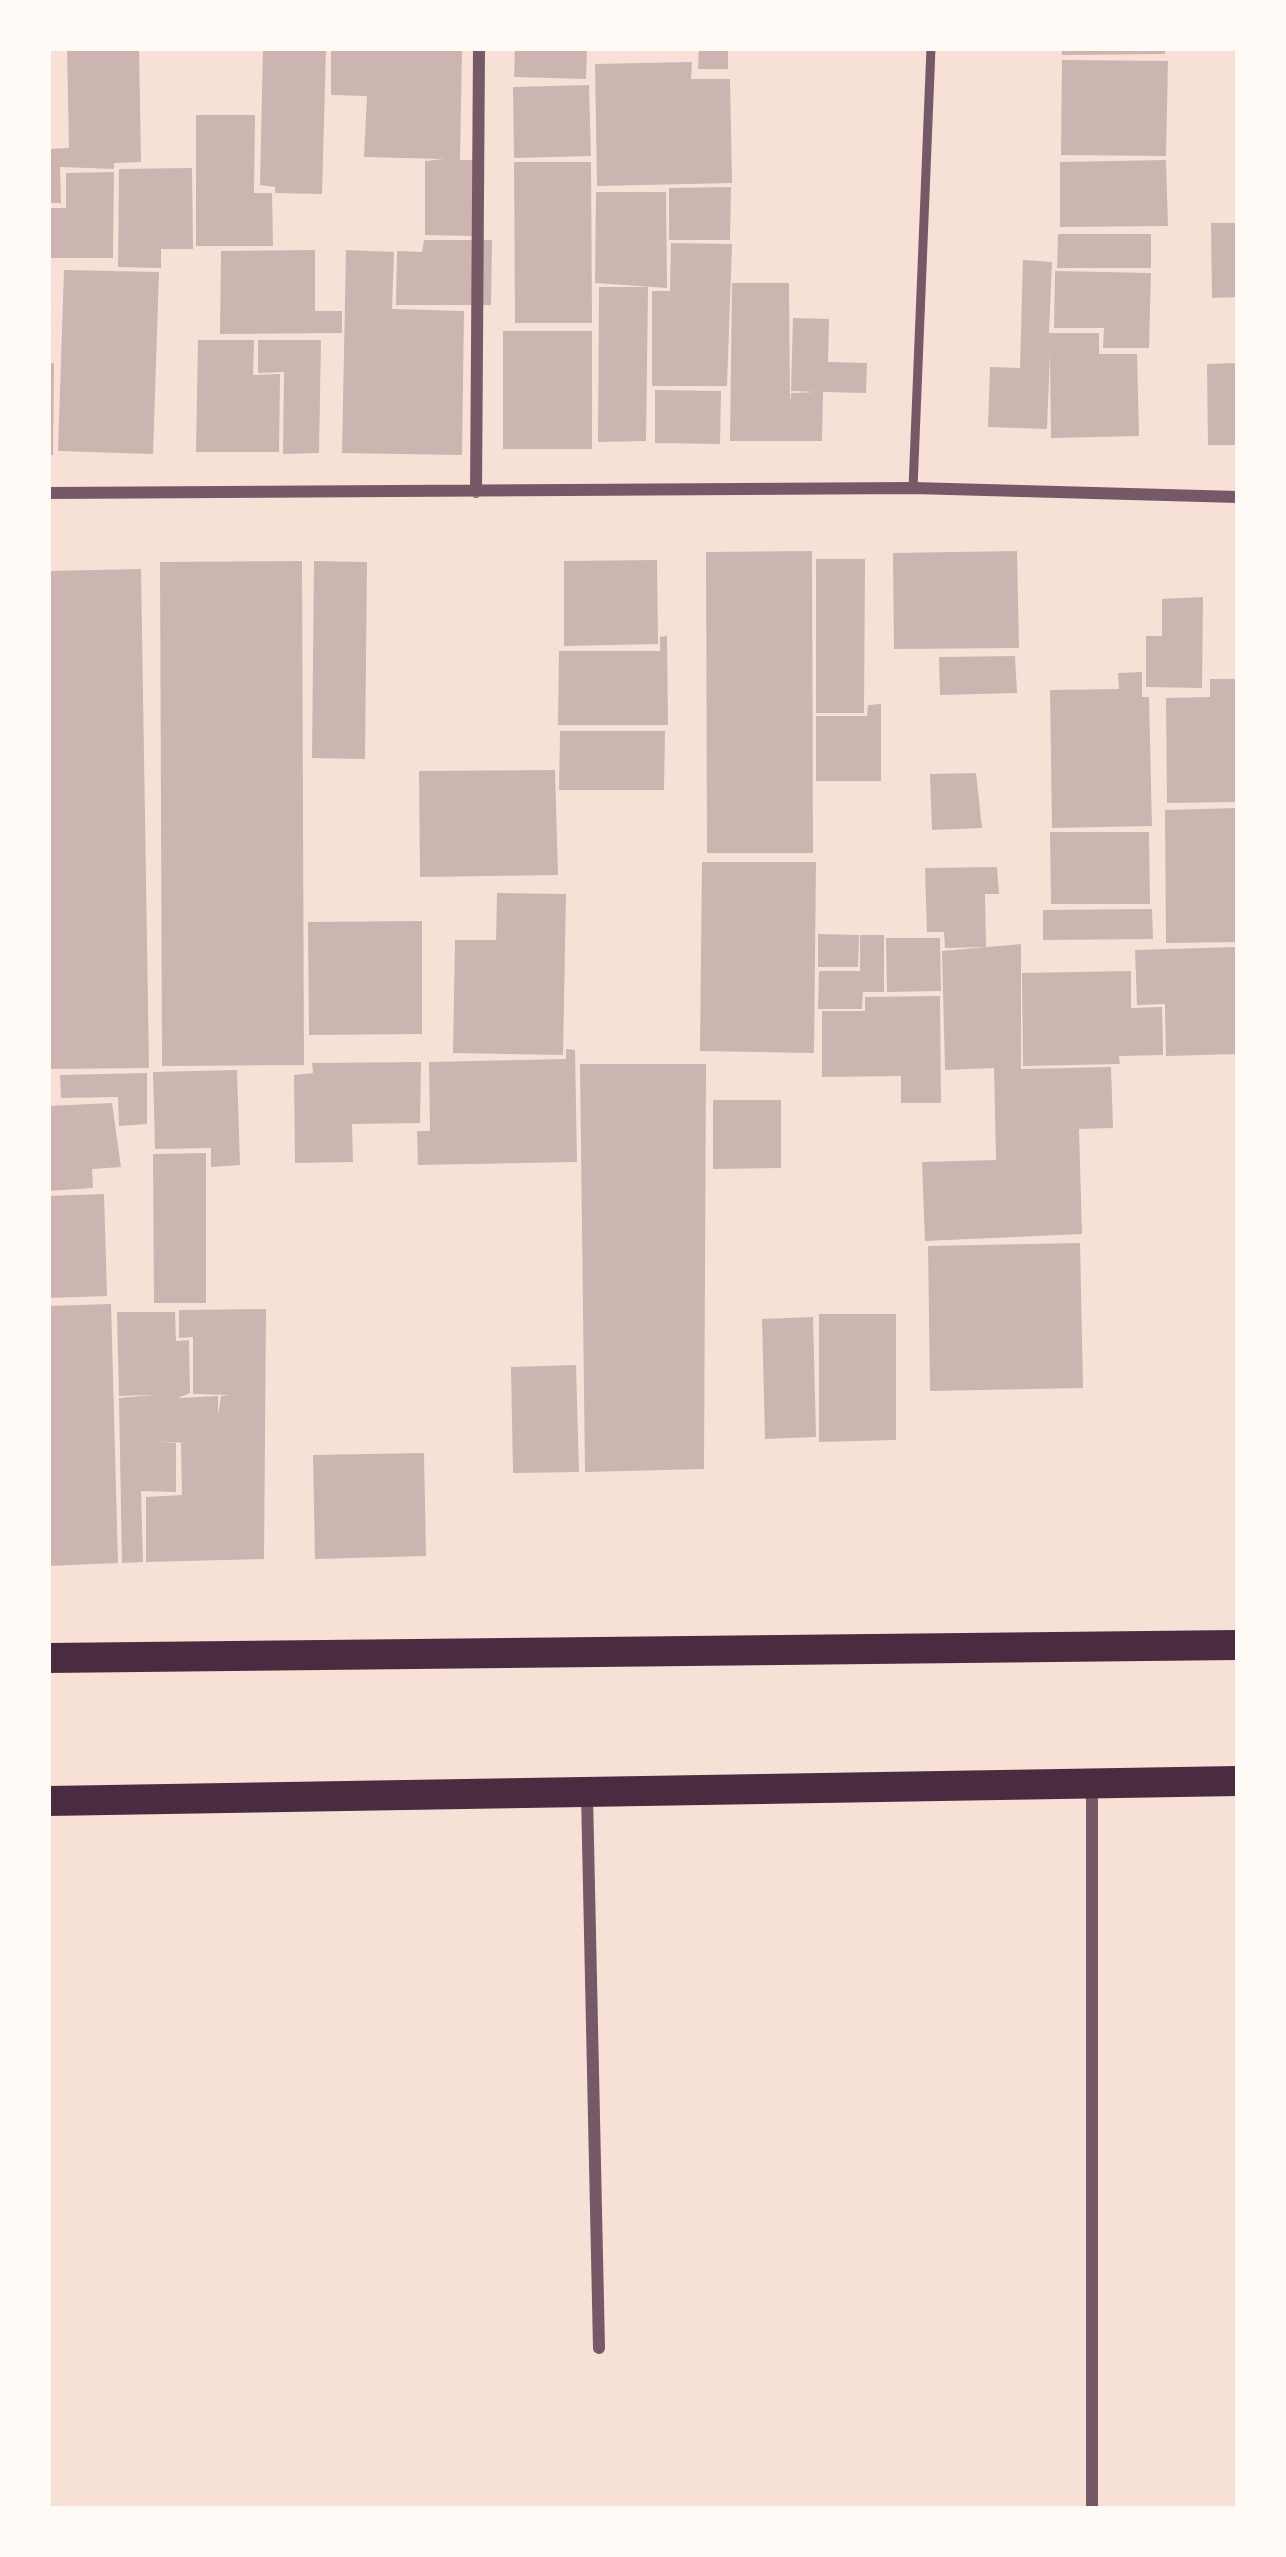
<!DOCTYPE html>
<html>
<head>
<meta charset="utf-8">
<style>
  body { margin:0 }
  #map { position:relative; width:1286px; height:2557px; overflow:hidden; background:#f7e1d7; font-family:Arial,sans-serif }
  canvas { display:block }
  .frame { position:absolute; inset:0; border:51px solid #fffaf5; pointer-events:none }
</style>
</head>
<body>
<div id="map">
<canvas width="1286" height="2557"></canvas>
<div class="frame"></div>
</div>
<script>
const c = document.querySelector('canvas').getContext('2d');
c.lineJoin = 'round';
function fill(path, color) {
  c.fillStyle = color;
  c.fill(path, 'evenodd');
}
function toPath(rows) {
  const path = new Path2D();
  for (const r of rows) {
    path.moveTo(r[0], r[1]);
    for (let i = 2; i < r.length; i += 2) path.lineTo(r[i], r[i + 1]);
  }
  return path;
}
function stroke(path, color, width, dash) {
  c.strokeStyle = color;
  c.lineWidth = width;
  c.lineCap = dash ? 'butt' : 'round';
  c.setLineDash(dash || []);
  c.stroke(path);
}
const building = toPath([
  [67,48,139,48,141,162,114,163,114,169,60,167,61,203,48,203,48,149,69,148],
  [263,48,326,48,322,194,275,193,275,187,260,185],
  [331,48,462,48,460,160,475,160,474,236,425,235,425,161,444,159,364,157,367,96,331,95],
  [515,48,587,48,586,79,514,77],
  [699,48,728,48,728,69,698,69],
  [1062,48,1165,48,1165,54,1062,55],
  [1062,60,1168,61,1166,156,1061,155],
  [692,62,691,79,730,79,732,183,597,186,595,64],
  [589,85,591,156,514,158,513,87],
  [196,115,255,115,254,193,272,193,273,246,196,246],
  [1166,160,1168,226,1060,227,1060,162],
  [514,162,591,162,592,323,515,323],
  [192,168,193,249,161,249,161,268,118,267,119,169],
  [114,172,113,258,48,258,48,208,66,208,66,173],
  [731,187,730,240,669,240,669,188],
  [596,192,666,192,667,288,595,283],
  [1211,223,1238,223,1238,297,1212,298],
  [1058,234,1151,234,1151,268,1057,268],
  [424,240,492,240,491,305,396,305,397,251,422,252],
  [671,243,732,244,727,386,652,386,652,291,670,291],
  [315,250,315,311,342,311,342,333,220,334,221,251],
  [346,250,394,252,392,309,464,311,462,455,342,453],
  [1023,260,1052,262,1049,333,1099,333,1099,354,1137,354,1139,436,1051,438,1050,353,1047,429,988,427,990,367,1020,368],
  [64,270,159,272,153,454,58,451],
  [1055,271,1151,273,1149,348,1103,348,1104,328,1054,328],
  [732,283,789,283,790,403,791,393,815,392,791,391,793,318,829,319,828,362,867,363,866,393,823,392,822,441,730,441],
  [599,287,648,287,646,441,598,442],
  [503,331,592,331,592,449,503,449],
  [198,340,254,340,253,375,280,374,279,452,196,452],
  [258,340,321,340,319,453,283,454,284,372,258,373],
  [48,363,54,363,53,455,48,455],
  [1238,363,1238,445,1208,445,1207,364],
  [655,390,721,391,720,444,655,443],
  [812,551,813,853,707,853,706,552],
  [1017,551,1019,648,894,649,893,553],
  [816,559,865,559,864,713,816,713],
  [657,560,658,644,564,646,564,561],
  [302,561,304,1065,162,1066,160,562],
  [314,561,367,562,365,759,312,758],
  [141,569,149,1068,48,1069,48,571],
  [1203,597,1202,688,1146,687,1146,636,1162,636,1162,599],
  [667,636,668,725,558,725,559,651,660,651,660,637],
  [1015,656,1017,693,940,695,939,657],
  [1142,672,1142,697,1149,697,1152,826,1052,828,1050,690,1119,689,1118,673],
  [1210,679,1238,679,1238,802,1167,803,1166,698,1210,697],
  [881,704,881,781,816,781,816,716,867,716,868,705],
  [560,731,665,731,664,790,559,790],
  [555,770,558,875,420,877,419,771],
  [976,773,982,828,932,830,930,774],
  [1238,808,1238,942,1166,943,1165,810],
  [1050,832,1149,832,1150,904,1051,904],
  [702,862,816,862,814,1053,700,1051],
  [997,867,999,894,985,894,986,947,945,948,944,932,927,932,925,868],
  [497,893,566,894,563,1055,453,1053,455,940,496,940],
  [1152,909,1153,939,1043,940,1043,910],
  [422,921,422,1034,309,1035,308,922],
  [818,934,859,935,858,967,818,967],
  [860,935,884,935,884,992,863,992,862,1009,818,1009,819,971,860,971],
  [886,938,940,938,941,991,887,992],
  [1021,944,1021,1069,1111,1067,1113,1128,1079,1129,1082,1234,925,1241,922,1162,996,1160,994,1068,945,1070,942,951],
  [1238,947,1238,1054,1166,1056,1165,1004,1137,1005,1135,950],
  [1131,971,1131,1008,1162,1007,1163,1055,1119,1056,1120,1064,1023,1066,1022,973],
  [940,996,941,1103,901,1103,901,1076,822,1077,822,1011,865,1011,865,997],
  [566,1049,575,1050,577,1162,418,1165,417,1131,430,1131,429,1062,566,1059],
  [421,1062,420,1123,352,1124,353,1162,295,1163,294,1075,313,1073,312,1063],
  [580,1064,706,1064,704,1469,585,1472],
  [237,1070,240,1165,211,1167,211,1148,155,1149,153,1072],
  [147,1073,147,1124,119,1126,118,1097,61,1098,60,1075],
  [713,1100,781,1100,781,1168,713,1169],
  [112,1103,121,1167,92,1169,93,1188,48,1191,48,1106],
  [206,1153,206,1303,154,1303,153,1154],
  [104,1194,107,1296,48,1298,48,1196],
  [1080,1243,1083,1388,930,1391,928,1246],
  [111,1304,118,1563,48,1566,48,1306],
  [266,1309,264,1559,146,1562,146,1497,182,1495,181,1443,187,1443,152,1441,176,1443,176,1492,141,1491,143,1562,122,1563,119,1398,154,1395,119,1396,117,1312,175,1312,176,1341,189,1340,190,1393,178,1398,218,1396,218,1415,221,1396,230,1395,193,1394,193,1337,179,1338,179,1310],
  [819,1314,896,1314,896,1440,819,1442],
  [813,1317,816,1437,765,1439,762,1319],
  [576,1365,579,1472,513,1473,511,1367],
  [424,1453,426,1556,315,1559,313,1455]
]);
const service = toPath([
  [913,488,931,48]
]);
const minor = toPath([
  [476,492,479,48],
  [48,493,913,488,1238,497],
  [1092,1784,1092,2509],
  [587,1795,599,2348]
]);
const primary = toPath([
  [48,1658,1238,1645],
  [48,1801,1238,1781]
]);
fill(building, '#ccb4b1');
stroke(service, '#755966', 9);
stroke(minor, '#755966', 12);
stroke(primary, '#4a2c40', 30);
</script>
</body>
</html>
